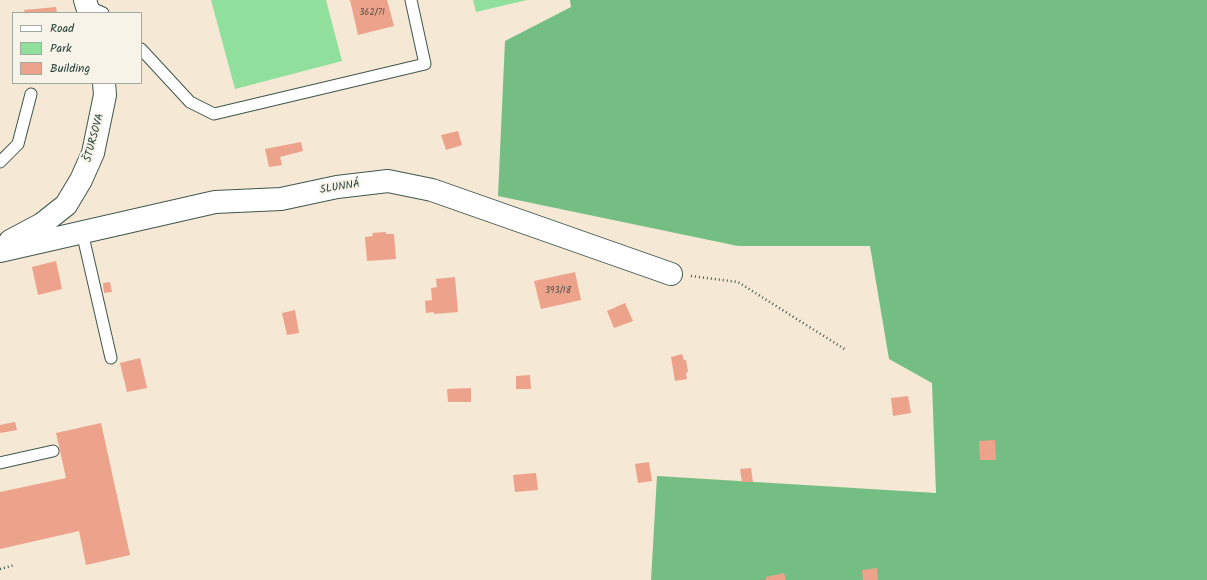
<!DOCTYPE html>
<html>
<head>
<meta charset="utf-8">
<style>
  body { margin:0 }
  #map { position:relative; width:1207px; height:580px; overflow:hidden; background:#f5e8d5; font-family:Kalam,sans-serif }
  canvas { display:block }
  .legend { position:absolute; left:12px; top:12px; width:130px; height:72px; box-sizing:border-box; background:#f7f3e8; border:1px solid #a1aaa0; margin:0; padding:5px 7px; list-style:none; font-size:12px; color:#1f3d34 }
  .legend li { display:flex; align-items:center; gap:8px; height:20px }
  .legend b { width:20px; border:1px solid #a1aaa0 }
</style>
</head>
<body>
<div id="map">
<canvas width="1207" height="580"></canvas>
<ul class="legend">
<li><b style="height:5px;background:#fff"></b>Road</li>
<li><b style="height:11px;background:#91df9d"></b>Park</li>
<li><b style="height:11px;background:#eda28c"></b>Building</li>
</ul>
</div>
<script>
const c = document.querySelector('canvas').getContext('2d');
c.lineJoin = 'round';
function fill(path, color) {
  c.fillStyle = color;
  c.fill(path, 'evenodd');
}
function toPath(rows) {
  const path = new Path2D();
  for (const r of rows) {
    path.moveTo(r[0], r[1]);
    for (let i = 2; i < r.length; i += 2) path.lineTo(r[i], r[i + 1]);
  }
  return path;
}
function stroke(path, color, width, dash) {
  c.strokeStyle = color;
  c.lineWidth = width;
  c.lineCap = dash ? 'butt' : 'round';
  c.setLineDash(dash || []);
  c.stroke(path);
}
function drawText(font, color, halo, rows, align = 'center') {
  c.font = font + ' Kalam,sans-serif';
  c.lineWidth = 4;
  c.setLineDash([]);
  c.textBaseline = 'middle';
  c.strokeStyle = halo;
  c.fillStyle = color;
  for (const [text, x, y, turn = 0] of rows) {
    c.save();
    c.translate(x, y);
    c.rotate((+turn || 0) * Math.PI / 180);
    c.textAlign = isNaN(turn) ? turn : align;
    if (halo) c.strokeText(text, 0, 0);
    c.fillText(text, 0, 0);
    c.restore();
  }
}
const green = toPath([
  [211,0,326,0,342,61,235,89],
  [473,0,527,0,476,12]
]);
const forest = toPath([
  [570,0,1207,0,1207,580,651,580,657,476,936,493,932,383,889,359,870,246,738,246,498,196,505,41,571,7]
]);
const building = toPath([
  [350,0,387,0,394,26,358,35],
  [56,7,57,13,25,13,24,10],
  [458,131,462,145,446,150,441,135],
  [301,142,303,151,280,157,282,165,269,167,265,149],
  [386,232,386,234,394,234,396,259,367,261,365,237,373,236,372,233],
  [56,261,62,289,38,295,32,267],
  [575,272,581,300,541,309,534,281],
  [455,277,458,312,434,314,434,312,426,313,425,301,432,300,431,288,437,287,436,279],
  [110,282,112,292,104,293,103,283],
  [625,303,633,321,614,328,607,311],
  [295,310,299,333,287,335,282,313],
  [682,354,684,360,686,360,688,372,686,373,687,379,675,381,671,357],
  [140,358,147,388,127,392,120,363],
  [530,375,531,389,516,389,516,376],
  [471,388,471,402,448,402,447,389],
  [908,396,911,413,893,416,891,398],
  [15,422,17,430,0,433,0,425],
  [101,423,130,555,86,565,79,531,0,549,0,492,66,478,56,433],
  [995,440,996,460,980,460,979,441],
  [649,462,652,481,638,483,635,464],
  [751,468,753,482,742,482,740,469],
  [536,473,538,490,515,492,513,475],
  [877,568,878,580,863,580,862,570],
  [784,573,786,580,766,580,766,577]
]);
const path = toPath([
  [691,276,738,282,846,350],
  [0,569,15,565]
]);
const lane = toPath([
  [87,6,103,13],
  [141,49,190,102,214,114,425,64,411,0],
  [0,162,18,144,31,94],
  [82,232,111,358],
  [0,463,53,451]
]);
const street = toPath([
  [85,0,89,13],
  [10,241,42,224,66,205,81,180,93,153,105,95,104,83],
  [0,251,215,202,281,199,337,187,388,181,432,190,671,274]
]);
const numberNames = [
  ["362/71",372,13],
  ["393/18",558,291]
];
const streetNames = [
  ["ŠTURSOVA",95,138,-75],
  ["SLUNNÁ",340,188,-9]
];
fill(green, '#91df9d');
fill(forest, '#74be84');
fill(building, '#eda28c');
stroke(lane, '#3f574c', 13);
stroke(street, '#3f574c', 24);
stroke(path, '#3f574c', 2.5, [1, 3]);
stroke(lane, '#fff', 11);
stroke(street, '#fff', 22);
drawText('9px', '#52564a', null, numberNames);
drawText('11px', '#1f3d34', '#f7f3e8', streetNames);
</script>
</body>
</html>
